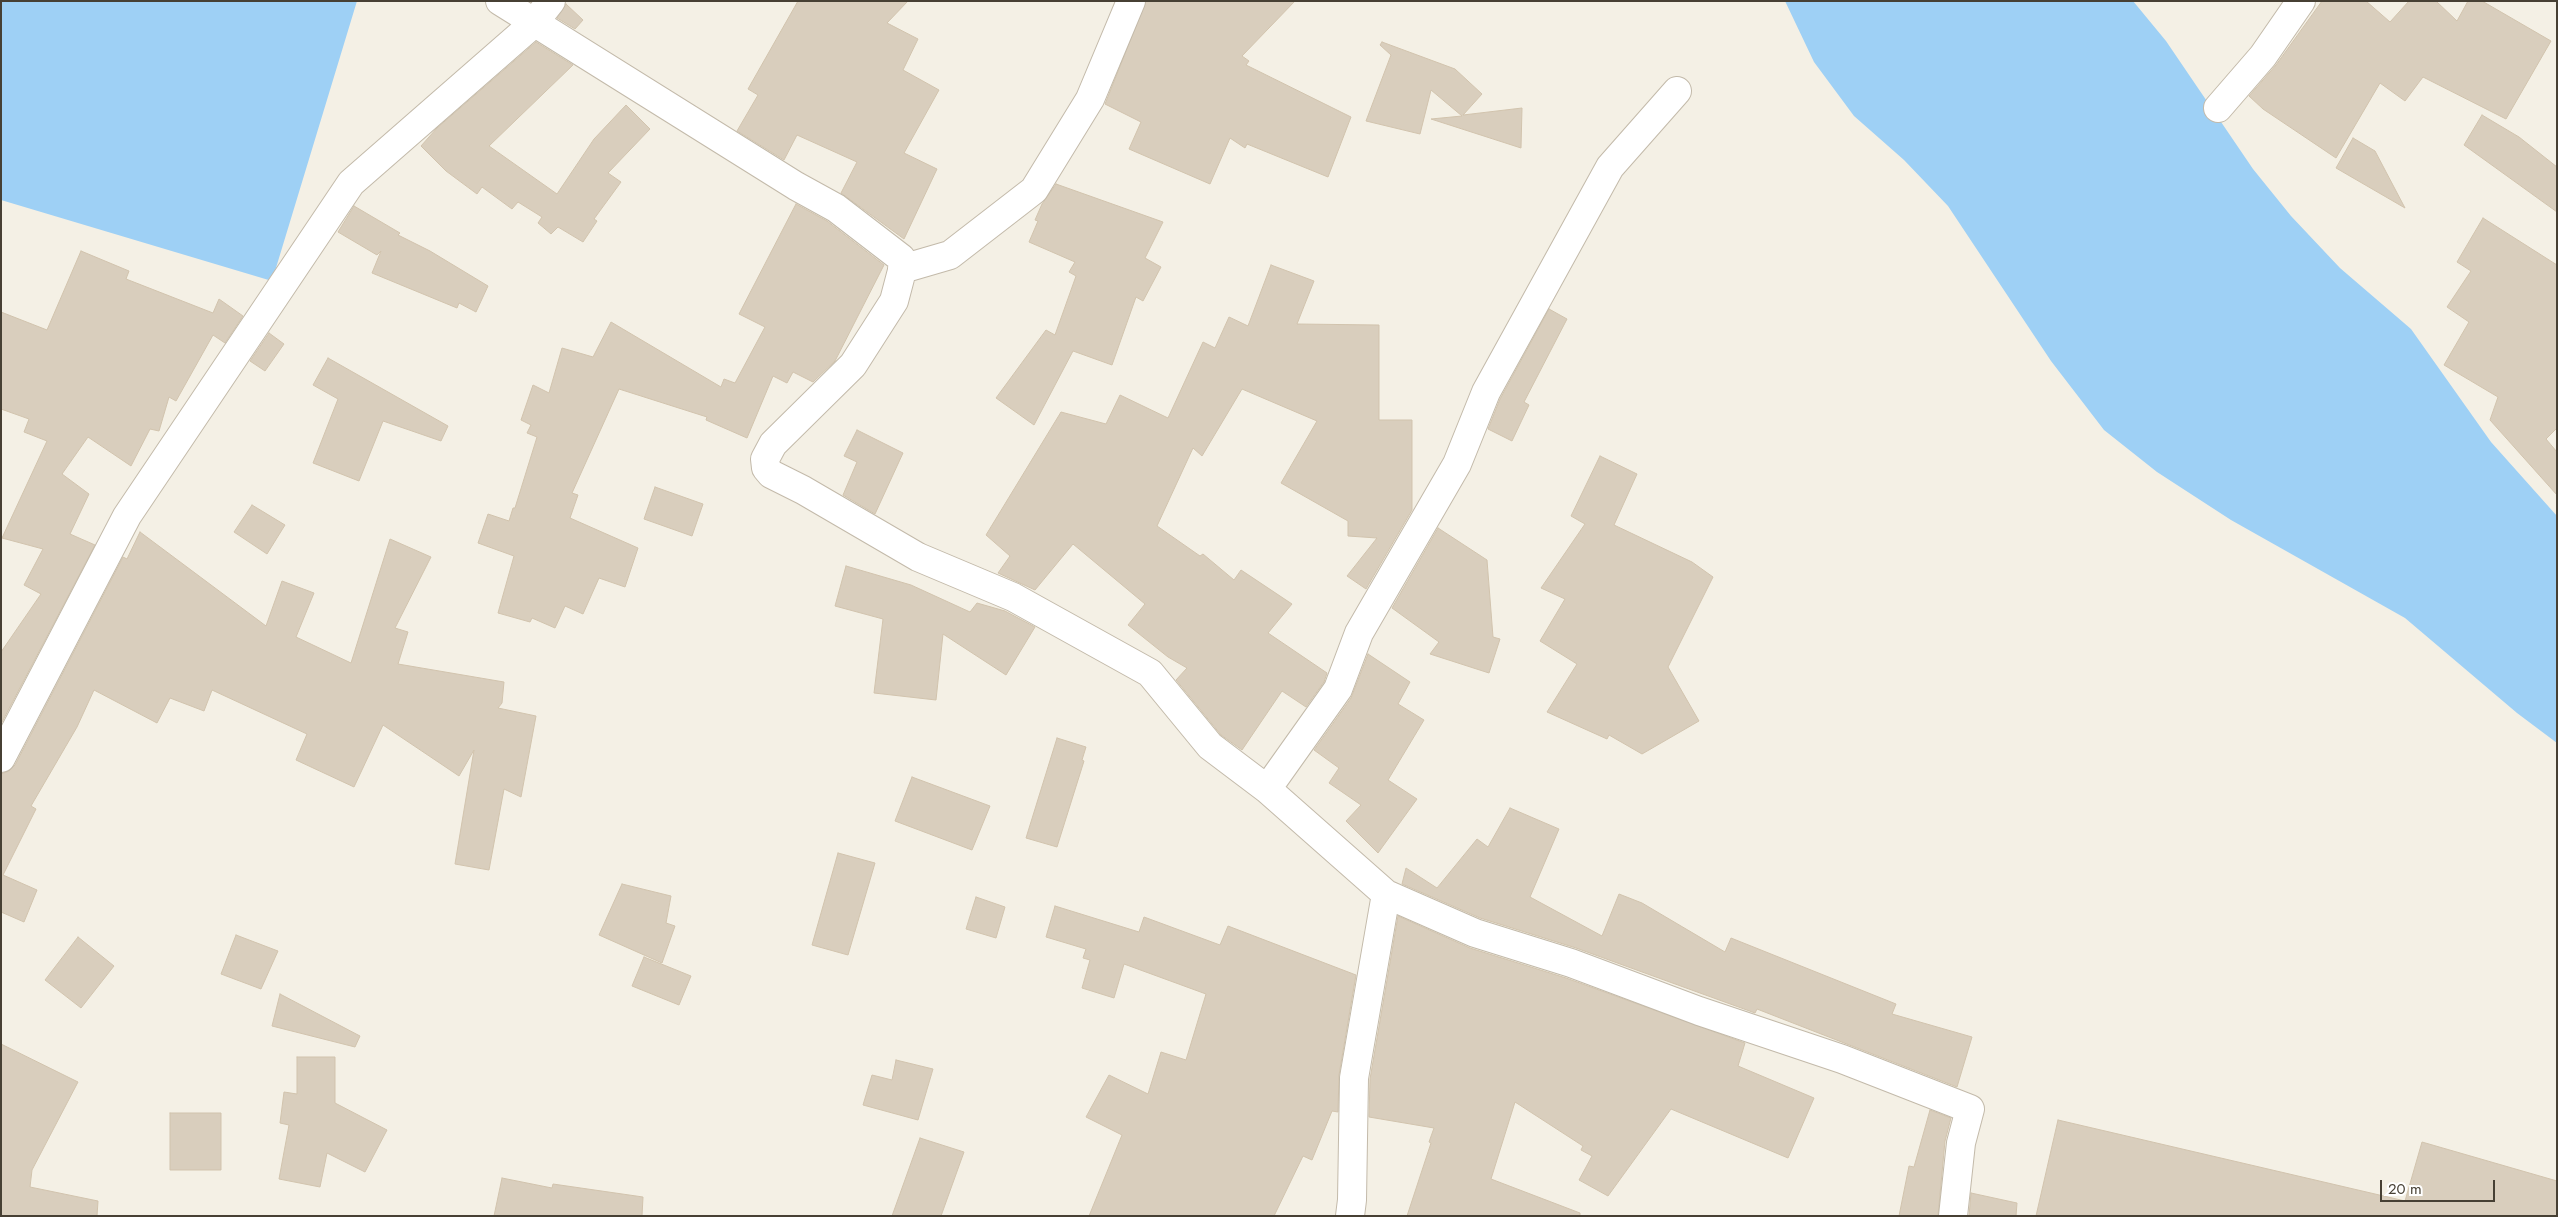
<!DOCTYPE html>
<html>
<head>
<meta charset="utf-8">
<style>
  body { margin:0 }
  #map { position:relative; width:2558px; height:1217px; overflow:hidden; background:#f4f0e5; font-family:Jost,sans-serif }
  canvas { display:block }
  .frame { position:absolute; inset:0; border:2px solid #474034; pointer-events:none }
  .scale { position:absolute; left:2380px; top:1180px; width:115px; height:22px; box-sizing:border-box; border:2px solid #474034; border-top:0; padding-left:6px; font-size:15px; line-height:18px; white-space:nowrap; color:#474034; -webkit-text-stroke:4px #fff; paint-order:stroke }
</style>
</head>
<body>
<div id="map">
<canvas width="2558" height="1217"></canvas>
<div class="frame"></div>
<div class="scale">20 m</div>
</div>
<script>
const c = document.querySelector('canvas').getContext('2d');
c.lineJoin = 'round';
function fill(path, color) {
  c.fillStyle = color;
  c.fill(path, 'evenodd');
}
function toPath(rows) {
  const path = new Path2D();
  for (const r of rows) {
    path.moveTo(r[0], r[1]);
    for (let i = 2; i < r.length; i += 2) path.lineTo(r[i], r[i + 1]);
  }
  return path;
}
function stroke(path, color, width, dash) {
  c.strokeStyle = color;
  c.lineWidth = width;
  c.lineCap = dash ? 'butt' : 'round';
  c.setLineDash(dash || []);
  c.stroke(path);
}
const water = toPath([
  [1,1,357,1,272,281,1,200],
  [1785,1,2133,1,2166,41,2253,169,2291,216,2340,268,2411,329,2491,442,2557,516,2557,743,2517,713,2405,618,2231,520,2157,472,2104,430,2051,361,1948,206,1904,160,1854,116,1814,62]
]);
const building = toPath([
  [798,1,908,1,887,23,918,39,903,70,939,90,904,153,937,169,904,239,841,193,857,162,797,135,784,160,737,131,758,95,748,89,798,1],
  [1146,1,1295,1,1242,56,1249,61,1246,65,1351,117,1328,177,1247,144,1245,148,1230,138,1210,184,1129,149,1141,122,1105,104,1146,1],
  [2322,1,2366,1,2390,22,2409,1,2436,1,2457,21,2468,1,2482,1,2551,41,2506,119,2423,77,2405,101,2380,83,2336,158,2263,109,2249,96,2276,65,2322,1],
  [566,4,583,20,575,29,557,18,566,4],
  [536,42,573,65,489,146,557,194,594,139,626,105,650,129,608,173,621,182,594,219,597,221,583,242,558,227,551,234,538,223,542,217,518,202,512,209,482,187,477,194,446,171,421,146,437,128,536,42],
  [1382,42,1455,69,1482,94,1463,115,1522,108,1521,148,1431,119,1462,116,1431,90,1420,134,1366,121,1391,55,1380,45,1382,42],
  [2482,115,2519,137,2557,167,2557,212,2464,145,2482,115],
  [2353,138,2375,151,2405,208,2336,168,2353,138],
  [1056,184,1163,222,1145,258,1161,267,1143,301,1136,297,1112,365,1073,351,1034,425,996,398,1046,330,1055,335,1076,276,1069,272,1075,262,1029,242,1038,221,1035,220,1042,204,1056,184],
  [796,204,827,221,884,265,835,361,813,382,793,372,787,383,773,376,747,438,706,420,707,417,619,389,572,493,578,495,570,518,638,548,625,587,599,578,583,614,565,606,555,628,532,618,530,622,498,613,514,556,478,543,488,514,509,521,513,508,515,508,537,437,527,433,531,425,521,420,533,385,549,393,562,348,593,357,611,322,721,387,724,379,735,383,765,327,739,314,796,204],
  [354,206,400,233,398,235,430,251,488,286,476,312,459,303,457,308,372,273,381,251,377,255,338,232,354,206],
  [2483,218,2557,265,2557,428,2546,439,2557,452,2557,495,2490,420,2498,397,2444,365,2469,322,2447,307,2471,271,2457,262,2483,218],
  [81,251,129,271,126,279,213,313,219,299,243,316,225,343,213,335,176,401,169,397,159,431,150,429,131,466,88,437,62,474,89,494,70,534,95,545,1,724,1,652,41,594,24,585,43,549,2,538,47,441,24,432,29,419,1,409,1,312,47,330,81,251],
  [1271,265,1314,281,1297,324,1379,325,1379,420,1412,420,1412,510,1366,589,1347,576,1377,538,1348,536,1348,521,1281,483,1317,421,1242,389,1202,456,1193,448,1157,526,1200,556,1203,554,1234,580,1241,570,1292,604,1268,633,1327,673,1324,682,1306,707,1282,691,1242,750,1221,735,1176,680,1187,668,1168,657,1128,625,1145,604,1073,544,1035,590,998,573,1010,556,986,535,1061,412,1106,424,1120,395,1168,418,1203,342,1215,348,1229,317,1248,326,1271,265],
  [1549,309,1567,319,1524,402,1529,405,1512,441,1488,429,1500,399,1549,309],
  [269,333,284,344,265,371,250,361,269,333],
  [328,358,448,426,441,441,383,421,359,481,313,463,338,399,313,385,328,358],
  [857,430,903,453,875,514,843,495,857,462,844,456,857,430],
  [1600,456,1637,474,1614,525,1692,562,1713,577,1668,667,1699,721,1642,754,1609,735,1607,739,1547,712,1577,664,1540,641,1565,599,1541,588,1585,524,1571,516,1600,456],
  [655,487,703,504,692,536,644,519,655,487],
  [252,505,285,525,267,554,234,532,252,505],
  [1438,528,1487,560,1493,637,1500,639,1489,673,1430,654,1439,642,1392,608,1438,528],
  [140,532,266,626,282,581,314,593,296,637,351,663,390,539,431,557,395,628,408,632,398,664,504,682,502,703,498,708,536,716,521,797,504,789,489,870,455,864,474,750,459,776,383,725,354,787,296,760,307,734,212,690,204,711,170,698,157,723,94,690,77,727,31,806,36,809,3,875,37,890,24,922,1,912,1,774,9,771,15,765,123,557,127,559,140,532],
  [846,566,911,585,970,612,977,603,1005,611,1035,627,1006,675,943,634,936,700,874,693,883,619,835,606,846,566],
  [1368,654,1410,682,1398,704,1424,720,1388,780,1417,799,1378,853,1346,821,1361,805,1329,783,1339,768,1314,750,1351,698,1368,654],
  [1057,738,1086,747,1082,760,1084,761,1057,847,1026,838,1057,738],
  [912,777,990,806,972,850,895,821,912,777],
  [1510,808,1559,829,1530,897,1602,936,1619,894,1642,903,1725,952,1731,938,1896,1004,1892,1014,1972,1037,1957,1087,1757,1009,1755,1013,1576,948,1480,918,1402,884,1406,868,1437,888,1477,839,1488,847,1510,808],
  [838,853,875,863,848,955,812,945,838,853],
  [622,884,671,896,666,923,675,926,662,963,599,935,622,884],
  [976,897,1005,907,996,938,966,929,976,897],
  [1055,906,1139,932,1144,917,1220,945,1228,926,1356,975,1339,1075,1338,1112,1332,1111,1312,1160,1303,1156,1274,1216,1089,1216,1122,1135,1086,1117,1109,1075,1148,1094,1161,1052,1186,1060,1206,994,1124,964,1114,998,1082,988,1090,960,1083,958,1086,949,1046,937,1055,906],
  [1398,916,1470,948,1566,978,1745,1043,1738,1066,1814,1098,1788,1158,1671,1109,1608,1196,1579,1180,1592,1156,1581,1150,1583,1146,1515,1102,1491,1179,1580,1213,1580,1216,1407,1216,1431,1143,1429,1142,1434,1128,1369,1117,1370,1079,1398,916],
  [236,935,278,951,261,989,221,974,236,935],
  [78,937,114,966,81,1008,45,980,78,937],
  [644,957,691,976,679,1005,632,986,644,957],
  [280,994,360,1036,355,1047,272,1026,280,994],
  [1,1044,78,1082,32,1170,30,1187,98,1201,97,1216,1,1216,1,1044],
  [297,1057,335,1057,335,1103,387,1130,365,1172,327,1153,320,1187,279,1179,289,1125,280,1123,284,1092,297,1094,297,1057],
  [896,1060,933,1069,918,1120,863,1105,872,1075,892,1080,896,1060],
  [1930,1110,1951,1118,1945,1141,1938,1216,1899,1216,1909,1166,1914,1167,1930,1110],
  [170,1113,221,1113,221,1170,170,1170,170,1113],
  [2058,1120,2405,1201,2422,1142,2557,1181,2557,1216,2036,1216,2058,1120],
  [920,1138,964,1152,941,1216,892,1216,920,1138],
  [502,1178,552,1188,553,1184,643,1197,642,1216,494,1216,502,1178],
  [1971,1193,2017,1203,2016,1216,1969,1216,1971,1193]
]);
const minor = toPath([
  [500,1,796,186,836,208,901,258,904,263,894,301,853,365,773,444,765,459,766,468,771,474,803,490,918,557,1013,597,1150,673,1210,746,1267,789,1386,894,1475,933,1571,963,1699,1011,1842,1059,1970,1109,1961,1143,1953,1216],
  [2218,108,2263,56,2301,1],
  [902,269,950,255,1034,190,1090,99,1131,1],
  [1,758,127,516,351,183,533,24,551,1],
  [1267,789,1338,689,1359,633,1457,464,1486,392,1610,167,1677,91],
  [1350,1216,1352,1200,1354,1078,1386,894]
]);
fill(water, '#9ed0f5');
fill(building, '#d9cebd');
stroke(building, '#d1c3ad', 1);
stroke(minor, '#c3baaa', 30);
stroke(minor, '#fff', 28);
</script>
</body>
</html>
